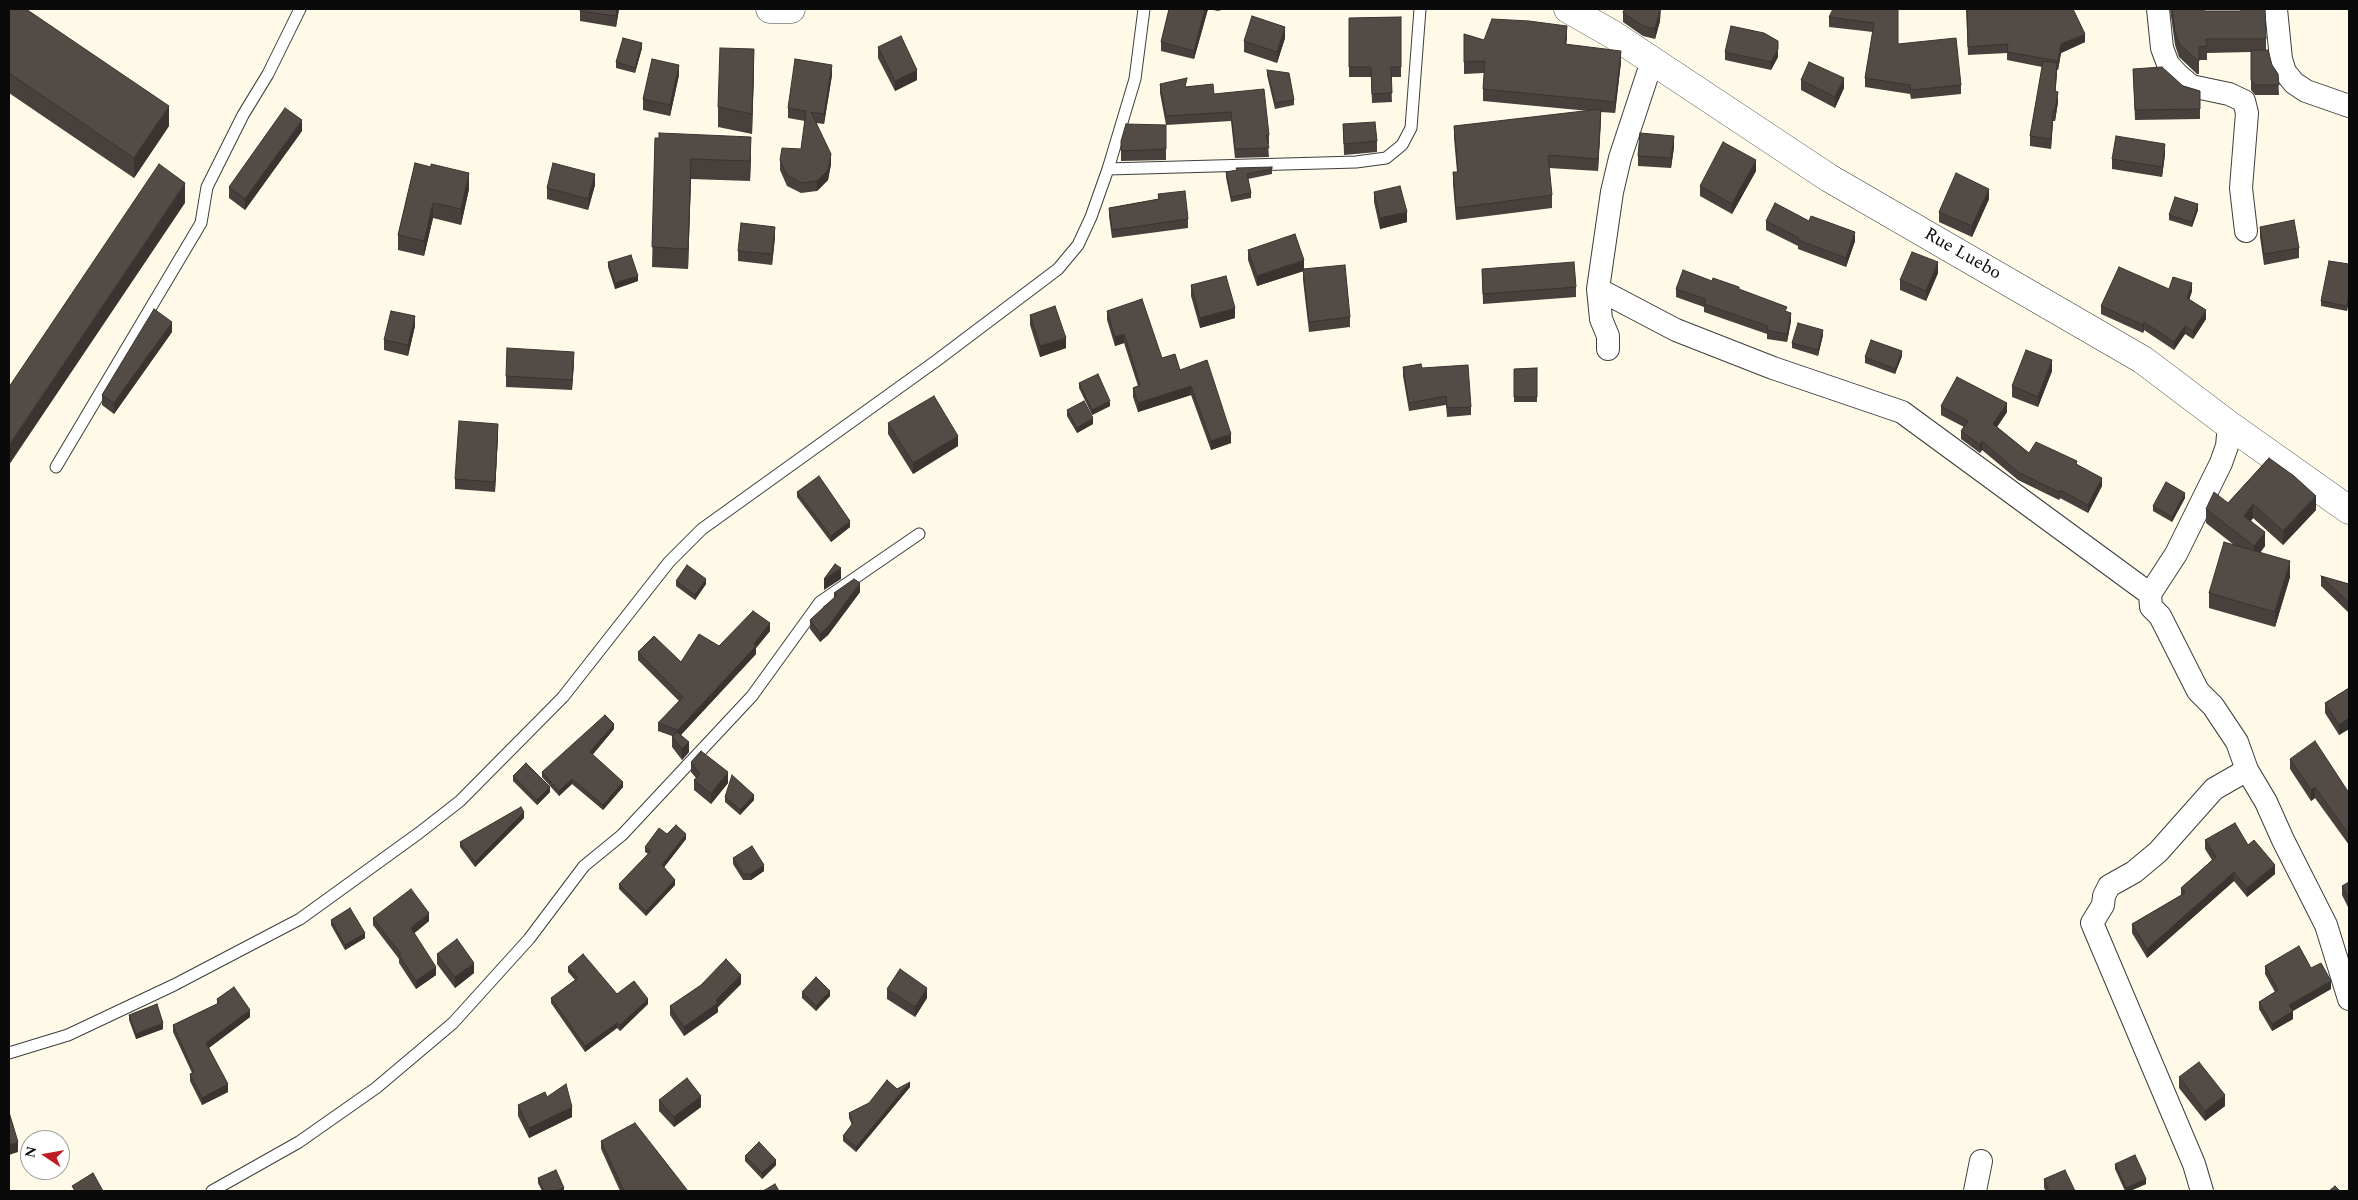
<!DOCTYPE html>
<html>
<head>
<meta charset="utf-8">
<style>
  body { margin:0 }
  #map { position:relative; width:2358px; height:1200px; overflow:hidden; background:#fffae7; font-family:Spectral,serif }
  canvas { display:block }
  .frame { position:absolute; inset:0; border:10px solid #0a0a0a; pointer-events:none }
  .north { position:absolute; left:20px; top:1130px; width:50px; height:50px; box-sizing:border-box; background:#fff; border:1px solid #9d9d9d; border-radius:50%; rotate:282deg; font-size:14px; font-weight:700; line-height:20px; text-align:center; color:#0a0a0a }
  .north::after { content:''; display:block; margin:auto; width:18px; height:22px; background:#bf1d25; clip-path:polygon(50% 0,100% 100%,50% 72%,0 100%) }
</style>
</head>
<body>
<div id="map">
<canvas width="2358" height="1200"></canvas>
<div class="frame"></div>
<div class="north">N</div>
</div>
<script>
const c = document.querySelector('canvas').getContext('2d');
c.lineJoin = 'round';
function toPath(rows) {
  const path = new Path2D();
  for (const r of rows) {
    path.moveTo(r[0], r[1]);
    for (let i = 2; i < r.length; i += 2) path.lineTo(r[i], r[i + 1]);
  }
  return path;
}
function stroke(path, color, width, dash) {
  c.strokeStyle = color;
  c.lineWidth = width;
  c.lineCap = dash ? 'butt' : 'round';
  c.setLineDash(dash || []);
  c.stroke(path);
}
function fill(path, color) {
  c.fillStyle = color;
  c.fill(path, 'evenodd');
}
function drawText(font, color, halo, rows, align = 'center') {
  c.font = font + ' Spectral,serif';
  c.lineWidth = 5;
  c.setLineDash([]);
  c.textBaseline = 'middle';
  c.strokeStyle = halo;
  c.fillStyle = color;
  for (const [text, x, y, turn = 0] of rows) {
    c.save();
    c.translate(x, y);
    c.rotate((+turn || 0) * Math.PI / 180);
    c.textAlign = isNaN(turn) ? turn : align;
    if (halo) c.strokeText(text, 0, 0);
    c.fillText(text, 0, 0);
    c.restore();
  }
}
const service = toPath([
  [1108,169,1356,162,1386,158,1402,145,1411,128,1420,9],
  [56,467,201,223,207,187,243,115,268,74,300,9],
  [9,1053,68,1035,174,985,300,919,419,833,460,801,563,697,669,562,702,529,936,361,1058,269,1078,245,1091,217,1108,169,1135,79,1144,9],
  [212,1191,299,1142,376,1088,453,1023,529,939,584,866,622,835,752,696,820,602,919,534]
]);
const minor = toPath([
  [2158,9,2162,48,2168,64,2178,75,2191,86,2229,94,2244,101,2247,113,2241,188,2246,231],
  [2276,9,2281,59,2285,72,2294,83,2306,91,2349,106],
  [1598,289,1676,330,1773,368,1902,412,2150,594],
  [1608,349,1608,336,1601,319,1598,289,1612,192,1620,158,1652,61],
  [2229,425,2227,446,2221,463,2176,554,2150,594,2151,607,2160,616,2198,691,2213,706,2237,742,2247,770,2266,802,2283,840,2326,925,2349,999],
  [1975,1191,1981,1161],
  [2202,1191,2194,1164,2092,923,2103,905,2104,896,2109,886,2134,872,2158,852,2214,789,2247,770]
]);
const tertiary = toPath([
  [770,9,791,9],
  [1568,9,1612,34,1829,178,2143,360,2229,425,2349,510]
]);
const wall = toPath([
  [9,9,169,126,134,178,9,93],
  [619,9,616,27,580,21,580,11],
  [1169,9,1225,9,1218,11,1208,9,1194,59,1161,51,1161,42],
  [1898,9,1898,44,1961,85,1961,94,1911,99,1910,94,1865,87,1865,78,1873,32,1829,27,1829,17],
  [1966,9,2085,42,2061,53,2058,70,2057,70,2055,91,2058,102,2055,121,2053,121,2051,149,2030,146,2030,136,2042,67,2007,60,2007,53,1968,55],
  [2170,9,2204,9,2204,11,2266,39,2266,50,2272,65,2278,74,2279,95,2255,95,2251,90,2251,52,2207,53,2207,60,2199,60,2199,74,2197,74,2179,57,2175,45],
  [1623,13,1660,21,1655,39,1643,36,1623,22],
  [1401,17,1401,77,1391,77,1392,102,1372,103,1371,77,1349,77,1349,18],
  [1464,34,1484,40,1567,37,1566,44,1621,62,1615,113,1601,112,1598,171,1549,168,1552,195,1552,208,1456,220,1453,184,1453,172,1457,172,1454,138,1454,126,1589,111,1483,101,1483,89,1484,73,1464,74],
  [1285,38,1277,63,1244,52,1244,41],
  [878,47,917,80,895,91,878,58],
  [642,48,635,73,616,68,616,62],
  [1725,52,1778,57,1771,70,1725,60],
  [754,69,752,134,718,127,718,107],
  [2133,69,2200,91,2200,119,2135,120],
  [1267,70,1294,100,1294,105,1275,109,1267,75],
  [679,75,670,116,643,110,643,99],
  [832,75,824,124,816,123,831,164,828,180,817,191,801,193,787,186,780,170,780,160,801,149,805,121,788,118,788,108],
  [1801,80,1844,88,1835,108,1801,90],
  [1160,84,1187,87,1214,94,1269,135,1269,144,1268,144,1269,157,1235,158,1231,121,1166,125,1166,160,1121,161,1121,141,1166,125,1160,93],
  [1343,124,1377,141,1377,152,1344,155],
  [302,131,245,210,229,198,229,187],
  [655,138,751,157,750,181,691,179,688,269,652,267],
  [1674,147,1671,168,1638,166,1638,156],
  [2165,154,2162,177,2112,169,2112,159],
  [415,163,469,189,461,225,433,218,424,256,398,250,398,235],
  [1272,169,1272,174,1248,179,1251,193,1251,198,1231,202,1226,177,1226,172],
  [1756,171,1732,214,1700,196,1700,186],
  [595,185,588,210,547,199,547,188],
  [1374,192,1407,222,1380,229,1374,202],
  [1158,194,1188,219,1188,228,1112,238,1109,216,1109,208,1158,199],
  [1989,199,1972,237,1939,222,1939,212],
  [2198,210,2192,227,2169,220,2169,215],
  [1766,221,1809,221,1855,241,1846,267,1798,249,1798,246,1766,230],
  [2260,227,2299,248,2299,258,2264,265,2260,237],
  [775,237,772,265,738,261,738,251],
  [1248,250,1304,269,1350,317,1350,327,1309,332,1303,280,1303,271,1257,286,1248,260],
  [608,262,638,281,615,289,608,267],
  [2349,264,2349,298,2347,311,2321,306,2321,301],
  [1482,269,1576,287,1576,297,1483,304],
  [1938,273,1926,301,1900,290,1900,280],
  [1712,281,1739,290,1787,312,1791,321,1787,342,1767,339,1767,334,1704,312,1704,307,1676,297,1676,289],
  [1191,285,1235,318,1200,328,1191,296],
  [2169,289,2192,291,2189,300,2206,319,2193,339,2185,334,2174,350,2144,330,2143,333,2101,314,2101,306],
  [1107,311,1162,358,1180,370,1231,443,1211,450,1191,395,1138,412,1133,397,1133,388,1138,386,1124,343,1115,346,1107,320],
  [1030,315,1066,348,1040,357,1030,325],
  [415,326,408,356,384,350,384,340],
  [172,332,114,414,102,405,102,395],
  [1823,335,1818,356,1792,348,1792,343],
  [1902,356,1895,374,1865,363,1865,357],
  [574,362,572,390,506,387,506,376],
  [1403,367,1422,368,1471,407,1471,415,1447,417,1446,405,1409,411,1403,376],
  [1537,368,1537,402,1514,402,1514,369],
  [2052,371,2038,407,2012,397,2012,386],
  [1079,383,1110,406,1092,415,1079,388],
  [1941,406,2007,412,1997,427,2029,453,2077,464,2102,486,2088,513,2060,498,2059,500,2018,480,1982,450,1980,453,1961,439,1961,431,1964,427,1941,415],
  [1067,410,1093,424,1077,433,1067,416],
  [888,423,958,446,913,474,888,434],
  [498,434,495,492,455,489,455,479],
  [2269,458,2316,510,2283,545,2253,518,2251,521,2265,546,2260,553,2290,577,2275,627,2209,608,2209,593,2234,545,2206,523,2206,509,2228,503],
  [797,492,850,527,831,542,797,497],
  [2185,498,2172,522,2153,511,2153,506],
  [2321,576,2349,584,2349,613,2321,586],
  [676,581,706,584,695,600,676,586],
  [860,592,828,635,820,642,810,629,810,620,834,598,834,593],
  [770,631,756,648,756,654,681,735,689,752,682,760,672,747,672,736,658,731,658,723,679,701,638,660,638,652,681,662,719,646],
  [2349,688,2349,729,2339,735,2325,713,2325,703],
  [614,729,592,755,623,787,603,810,572,784,559,796,542,777,542,772],
  [2290,759,2349,793,2349,845,2315,798,2311,801,2290,769],
  [691,762,728,783,711,804,694,790,694,780,696,778,691,772],
  [513,776,550,792,537,805,513,781],
  [725,797,754,800,740,815,725,802],
  [524,818,475,867,460,847,460,842],
  [667,834,686,839,664,867,675,885,646,916,619,889,619,884,648,854,645,852,645,847],
  [2205,840,2248,845,2275,874,2247,897,2234,881,2147,958,2132,933,2132,924,2181,895,2181,888,2212,860,2205,849],
  [733,858,764,871,751,880,743,880,733,864],
  [2349,882,2349,909,2342,895,2342,886],
  [373,918,429,921,414,933,436,975,416,989,399,963,399,959,373,925],
  [331,920,365,938,345,950,331,925],
  [437,954,474,973,455,988,437,964],
  [2265,966,2311,968,2331,989,2293,1011,2293,1019,2272,1031,2259,1009,2259,1002,2275,992,2265,974],
  [568,967,617,994,648,1004,620,1031,617,1028,585,1052,551,1003,551,998,575,980,568,972],
  [741,984,718,1007,718,1012,684,1036,670,1015,670,1006],
  [887,989,927,998,915,1017,887,999],
  [802,992,830,996,816,1011,802,998],
  [217,999,250,1017,209,1048,228,1092,202,1105,190,1081,190,1074,192,1073,173,1032,173,1025,217,1004],
  [129,1015,163,1029,136,1039,129,1020],
  [2179,1077,2225,1106,2205,1121,2179,1088],
  [910,1087,856,1152,843,1141,843,1136,852,1125,849,1118,849,1113,897,1089],
  [547,1097,572,1117,529,1138,518,1116,518,1105],
  [659,1100,701,1107,674,1127,659,1111],
  [601,1141,688,1191,620,1191,601,1149],
  [745,1156,776,1165,762,1179,745,1161],
  [2115,1164,2146,1184,2130,1191,2125,1191,2115,1169],
  [538,1178,564,1191,542,1191,538,1183],
  [2044,1179,2075,1191,2046,1191,2044,1188]
]);
const shadedWall = toPath([
  [617,9,619,9,616,27,616,16],
  [1205,9,1208,9,1194,59,1194,51],
  [1660,9,1661,9,1660,21,1655,39,1655,29],
  [1567,26,1567,37,1565,55,1565,44],
  [1285,27,1285,38,1277,63,1277,52],
  [2085,34,2085,42,2061,53,2058,70,2058,61,2061,44],
  [642,43,642,48,635,73,635,68],
  [754,49,754,69,752,134,752,114],
  [1778,49,1778,57,1771,70,1771,62],
  [1621,51,1621,62,1615,113,1615,102],
  [2057,63,2057,73,2055,101,2055,91],
  [679,65,679,75,670,116,670,105],
  [832,65,832,75,824,124,824,114],
  [917,70,917,80,895,91,895,81],
  [1844,78,1844,88,1835,108,1835,97],
  [2058,92,2058,102,2055,121,2055,110],
  [169,106,169,126,134,178,134,158],
  [1601,109,1601,122,1598,171,1598,159],
  [2053,111,2053,121,2051,149,2051,139],
  [302,120,302,131,245,210,245,199],
  [1674,136,1674,147,1671,168,1671,158],
  [751,137,751,157,750,181,750,161],
  [2165,144,2165,154,2162,177,2162,167],
  [831,154,831,164,828,180,817,191,817,181],
  [691,159,691,179,688,269,688,249],
  [1756,160,1756,171,1732,214,1732,204],
  [469,173,469,189,461,225,461,209],
  [595,174,595,185,588,210,588,199],
  [185,183,185,203,9,465,9,445],
  [1989,189,1989,199,1972,237,1972,226],
  [433,203,433,218,424,256,424,241],
  [2198,204,2198,210,2192,227,2192,222],
  [1407,212,1407,222,1380,229,1380,218],
  [775,227,775,237,772,265,772,254],
  [1855,232,1855,241,1846,267,1846,258],
  [1304,260,1304,271,1257,286,1257,276],
  [1938,262,1938,273,1926,301,1926,291],
  [638,276,638,281,615,289,615,283],
  [2192,283,2192,291,2187,307,2187,298],
  [2349,293,2349,298,2347,311,2347,306],
  [1235,308,1235,318,1200,328,1200,318],
  [2206,310,2206,319,2193,339,2193,331],
  [1791,313,1791,321,1787,342,1787,334],
  [415,316,415,326,408,356,408,345],
  [172,322,172,332,114,414,114,403],
  [2144,322,2144,330,2143,333,2143,325],
  [2185,326,2185,334,2174,350,2174,342],
  [1823,330,1823,335,1818,356,1818,350],
  [1124,334,1124,343,1115,346,1115,337],
  [1066,338,1066,348,1040,357,1040,346],
  [1902,351,1902,356,1895,374,1895,369],
  [574,352,574,362,572,390,572,380],
  [2052,360,2052,371,2038,407,2038,397],
  [1191,386,1191,395,1138,412,1138,403],
  [1110,401,1110,406,1092,415,1092,410],
  [2007,403,2007,412,1993,433,1993,424],
  [1093,418,1093,424,1077,433,1077,428],
  [498,424,498,434,495,492,495,482],
  [1231,434,1231,443,1211,450,1211,441],
  [958,436,958,446,913,474,913,463],
  [1982,441,1982,450,1980,453,1980,445],
  [2102,478,2102,486,2088,513,2088,505],
  [2060,490,2060,498,2059,500,2059,492],
  [2185,493,2185,498,2172,522,2172,517],
  [2316,496,2316,510,2283,545,2283,531],
  [2253,504,2253,518,2244,530,2244,516],
  [850,521,850,527,831,542,831,536],
  [2265,532,2265,546,2254,560,2254,546],
  [2290,561,2290,577,2275,627,2275,612],
  [841,568,841,579,824,590,824,579],
  [706,579,706,584,695,600,695,595],
  [860,583,860,592,828,635,820,642,820,634],
  [770,623,770,631,756,648,756,654,678,738,678,730],
  [2349,718,2349,729,2339,735,2339,725],
  [614,724,614,729,590,758,590,752],
  [689,742,689,752,682,760,682,749],
  [728,772,728,783,711,804,711,794],
  [572,779,572,784,559,796,559,791],
  [623,782,623,787,603,810,603,805],
  [550,787,550,792,537,805,537,800],
  [2315,787,2315,798,2311,801,2311,790],
  [754,795,754,800,740,815,740,810],
  [524,812,524,818,475,867,475,862],
  [686,834,686,839,662,870,662,865],
  [764,865,764,871,751,880,751,874],
  [2275,865,2275,874,2247,897,2247,888],
  [2234,872,2234,881,2147,958,2147,949],
  [675,880,675,885,646,916,646,911],
  [429,913,429,921,411,936,411,928],
  [365,933,365,938,345,950,345,945],
  [474,963,474,973,455,988,455,977],
  [436,967,436,975,416,989,416,981],
  [741,975,741,984,718,1007,718,1012,684,1036,684,1027,716,1000],
  [2331,981,2331,989,2289,1013,2289,1005],
  [927,988,927,998,915,1017,915,1007],
  [830,991,830,996,816,1011,816,1006],
  [648,999,648,1004,620,1031,620,1025],
  [250,1010,250,1017,206,1050,206,1043],
  [2293,1011,2293,1019,2272,1031,2272,1024],
  [163,1023,163,1029,136,1039,136,1034],
  [617,1023,617,1028,585,1052,585,1046],
  [910,1082,910,1087,856,1152,856,1147],
  [228,1084,228,1092,202,1105,202,1098],
  [2225,1095,2225,1106,2205,1121,2205,1111],
  [701,1096,701,1107,674,1127,674,1117],
  [572,1107,572,1117,529,1138,529,1128],
  [18,1142,18,1152,9,1155,9,1145],
  [776,1160,776,1165,762,1179,762,1173],
  [2146,1179,2146,1184,2130,1191,2126,1191,2126,1188],
  [564,1188,564,1191,556,1191]
]);
const building = toPath([
  [9,9,26,9,169,106,134,158,9,73,9,9],
  [580,9,617,9,616,16,580,11,580,9],
  [1169,9,1205,9,1194,51,1161,42,1169,9],
  [1624,9,1660,9,1655,29,1643,26,1623,13,1624,9],
  [1833,9,1898,9,1898,44,1956,38,1961,85,1911,90,1910,85,1865,78,1874,23,1829,17,1833,9],
  [1967,9,2073,9,2085,34,2061,44,2058,61,2007,52,2008,44,1968,47,1967,9],
  [2172,9,2204,9,2204,11,2241,11,2241,9,2265,9,2266,39,2206,39,2207,46,2199,47,2199,61,2197,60,2179,44,2175,31,2172,9],
  [1252,16,1285,27,1277,52,1244,41,1252,16],
  [1401,17,1401,67,1391,67,1392,93,1372,94,1371,67,1349,67,1349,18,1401,17],
  [1492,19,1529,21,1567,26,1565,44,1621,51,1615,102,1483,89,1485,61,1464,62,1464,34,1484,40,1492,19],
  [1731,26,1764,33,1778,41,1778,49,1771,62,1725,52,1731,26],
  [901,36,917,70,895,81,878,47,901,36],
  [623,38,642,43,635,68,616,62,623,38],
  [720,48,754,49,752,114,718,107,720,48],
  [2251,50,2268,50,2272,65,2278,74,2279,85,2255,85,2251,80,2251,50],
  [652,59,679,65,670,105,643,99,652,59],
  [795,59,832,65,824,114,811,112,831,154,828,170,817,181,801,183,787,175,780,160,782,148,801,149,806,111,788,108,795,59],
  [2043,61,2057,63,2055,91,2058,92,2055,110,2053,111,2051,139,2030,136,2043,61],
  [1809,62,1844,78,1835,97,1801,80,1809,62],
  [2162,67,2183,86,2200,91,2200,109,2135,110,2133,69,2162,67],
  [1267,70,1289,73,1294,100,1275,103,1267,70],
  [1187,78,1185,87,1213,84,1214,94,1264,89,1269,135,1266,135,1269,148,1235,149,1231,112,1166,116,1160,84,1187,78],
  [285,108,302,120,245,199,229,187,285,108],
  [1601,109,1598,159,1548,155,1552,195,1456,208,1453,172,1458,172,1454,126,1601,109],
  [1375,122,1377,141,1344,144,1343,124,1375,122],
  [1126,124,1166,125,1166,149,1121,151,1121,141,1126,124],
  [659,133,751,137,750,161,691,159,688,249,652,247,655,138,659,138,659,133],
  [1640,133,1674,136,1671,158,1638,156,1640,133],
  [2116,136,2165,144,2162,167,2112,159,2116,136],
  [1723,142,1756,160,1732,204,1700,186,1723,142],
  [415,163,431,167,431,164,469,173,461,209,433,203,424,241,398,235,415,163],
  [553,163,595,174,588,199,547,188,553,163],
  [159,164,185,183,9,445,9,387,159,164],
  [1272,167,1272,169,1247,174,1251,193,1231,197,1226,172,1237,170,1236,168,1272,167],
  [1956,173,1989,189,1972,226,1939,212,1956,173],
  [1400,186,1407,212,1380,218,1374,192,1400,186],
  [1185,191,1188,219,1112,230,1109,208,1159,199,1158,194,1185,191],
  [2175,197,2198,204,2192,222,2169,215,2175,197],
  [1775,203,1809,221,1811,216,1855,232,1846,258,1798,240,1799,238,1766,221,1775,203],
  [2294,220,2299,248,2264,254,2260,227,2294,220],
  [741,223,775,227,772,254,738,251,741,223],
  [1295,234,1304,260,1257,276,1248,250,1295,234],
  [1912,252,1938,262,1926,291,1900,280,1912,252],
  [631,255,638,276,615,283,608,262,631,255],
  [2329,261,2349,264,2349,293,2347,306,2321,301,2329,261],
  [1574,262,1576,287,1483,294,1482,269,1574,262],
  [1345,265,1350,317,1309,322,1303,269,1345,265],
  [2119,267,2169,289,2173,277,2192,283,2187,298,2206,310,2193,331,2185,326,2174,342,2144,322,2143,325,2101,306,2119,267],
  [1683,270,1712,281,1713,278,1739,287,1739,289,1787,307,1785,311,1791,313,1787,334,1767,330,1768,326,1704,304,1706,299,1676,289,1683,270],
  [1226,276,1235,308,1200,318,1191,285,1226,276],
  [1142,299,1162,358,1175,354,1180,370,1207,360,1231,434,1211,441,1191,386,1138,403,1133,388,1140,385,1124,334,1115,337,1107,311,1142,299],
  [1055,306,1066,338,1040,346,1030,315,1055,306],
  [154,309,172,322,114,403,102,395,154,309],
  [391,311,415,316,408,345,384,340,391,311],
  [1798,323,1823,330,1818,350,1792,343,1798,323],
  [1871,340,1902,351,1895,369,1865,357,1871,340],
  [507,348,574,352,572,380,506,376,507,348],
  [2026,350,2052,360,2038,397,2012,386,2026,350],
  [1421,364,1422,368,1468,365,1471,407,1447,408,1446,396,1409,403,1403,367,1421,364],
  [1537,368,1537,397,1514,397,1514,369,1537,368],
  [1098,374,1110,401,1092,410,1079,383,1098,374],
  [1957,377,2007,403,1993,424,2029,453,2036,442,2077,461,2076,464,2102,478,2088,505,2060,490,2059,492,2018,472,1982,441,1980,445,1961,431,1968,421,1941,406,1957,377],
  [934,396,958,436,913,463,888,423,934,396],
  [1084,401,1093,418,1077,428,1067,410,1084,401],
  [459,421,498,424,495,482,455,479,459,421],
  [2269,458,2294,476,2316,496,2283,531,2253,504,2244,516,2265,532,2254,546,2206,509,2214,492,2228,503,2269,458],
  [819,476,850,521,831,536,797,492,819,476],
  [2166,482,2185,493,2172,517,2153,506,2166,482],
  [2224,542,2290,561,2275,612,2209,593,2224,542],
  [835,564,841,568,824,579,835,564],
  [687,565,706,579,695,595,676,581,687,565],
  [2321,576,2349,584,2349,603,2321,576],
  [854,579,860,583,828,627,820,634,810,620,837,595,834,593,854,579],
  [753,611,770,623,754,644,756,646,678,730,658,723,683,697,638,652,654,636,681,662,699,634,719,646,753,611],
  [2349,688,2349,718,2339,725,2325,703,2349,688],
  [605,715,614,724,590,752,623,782,603,805,572,779,559,791,542,772,605,715],
  [677,732,689,742,682,749,672,736,677,732],
  [2315,741,2349,793,2349,835,2315,787,2311,790,2290,759,2315,741],
  [701,751,728,772,711,794,694,780,700,774,691,762,701,751],
  [526,763,550,787,537,800,513,776,526,763],
  [732,775,754,795,740,810,725,797,732,775],
  [521,807,524,812,475,862,460,842,521,807],
  [2235,823,2248,845,2254,840,2275,865,2247,888,2234,872,2147,949,2132,924,2185,893,2181,888,2216,857,2205,840,2235,823],
  [676,825,686,834,662,865,675,880,646,911,619,884,651,851,645,847,659,828,667,834,676,825],
  [752,846,764,865,751,874,743,874,733,858,752,846],
  [2349,882,2349,899,2342,886,2349,882],
  [411,889,429,913,411,928,436,967,416,981,399,955,401,954,373,918,411,889],
  [350,908,365,933,345,945,331,920,350,908],
  [457,939,474,963,455,977,437,954,457,939],
  [2299,946,2311,968,2321,963,2331,981,2289,1005,2293,1011,2272,1024,2259,1002,2278,990,2265,966,2299,946],
  [583,954,617,994,634,981,648,999,620,1025,617,1023,585,1046,551,998,578,978,568,967,583,954],
  [726,959,741,975,716,1000,718,1003,684,1027,670,1006,701,985,726,959],
  [900,969,927,988,915,1007,887,989,900,969],
  [816,977,830,991,816,1006,802,992,816,977],
  [234,987,250,1010,206,1043,228,1084,202,1098,190,1074,194,1072,173,1025,219,1003,217,999,234,987],
  [157,1004,163,1023,136,1034,129,1015,157,1004],
  [2199,1062,2225,1095,2205,1111,2179,1077,2199,1062],
  [687,1078,701,1096,674,1117,659,1100,687,1078],
  [887,1080,897,1089,910,1082,856,1147,843,1136,853,1123,849,1113,869,1103,887,1080],
  [566,1084,572,1107,529,1128,518,1105,545,1092,547,1097,566,1084],
  [9,1112,18,1142,9,1145,9,1112],
  [635,1123,688,1191,624,1191,601,1141,635,1123],
  [759,1142,776,1160,762,1173,745,1156,759,1142],
  [2135,1155,2146,1179,2126,1188,2115,1164,2135,1155],
  [556,1170,564,1188,556,1191,544,1191,538,1178,556,1170],
  [2065,1170,2075,1191,2049,1191,2044,1179,2065,1170],
  [93,1173,103,1191,75,1191,72,1186,93,1173],
  [775,1184,779,1191,763,1191,775,1184],
  [2335,1186,2340,1191,2329,1191,2335,1186]
]);
const streetNames = [
  ["Rue Luebo",1962,255,30]
];
stroke(service, '#3d3d3d', 13);
stroke(minor, '#3d3d3d', 24);
stroke(tertiary, '#3d3d3d', 29);
stroke(service, '#fff', 11);
stroke(minor, '#fff', 22);
stroke(tertiary, '#fff', 28);
fill(wall, '#47403c');
fill(shadedWall, '#3a3431');
fill(building, '#534b46');
stroke(building, '#3a3431', 1);
drawText('18px', '#0a0a0a', '#fff', streetNames);
</script>
</body>
</html>
